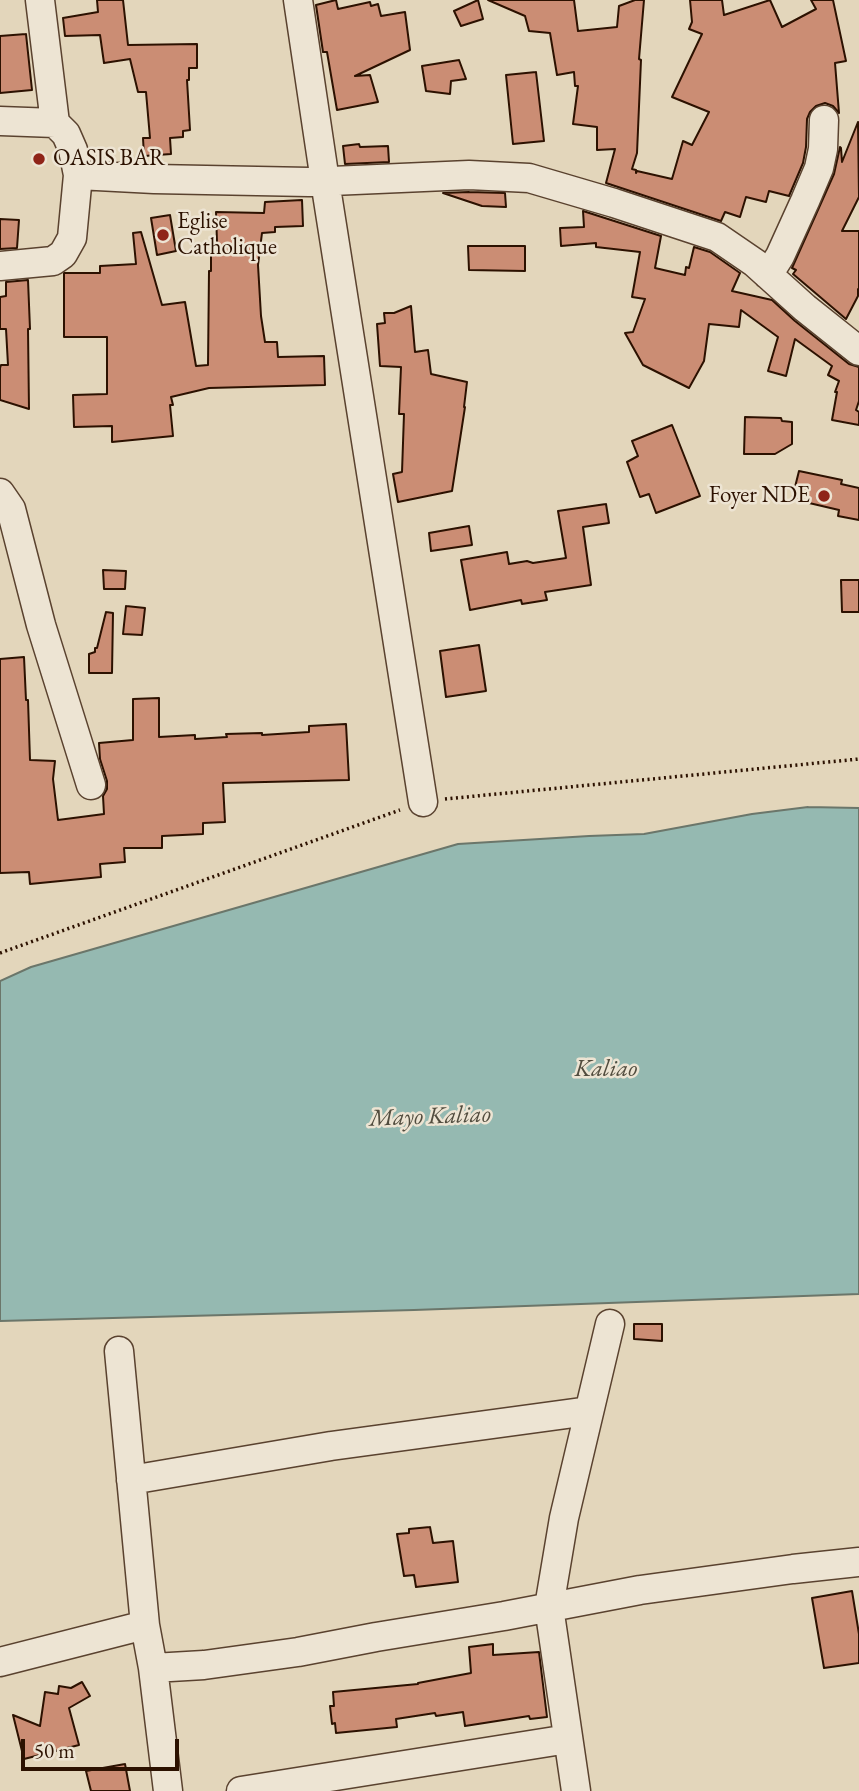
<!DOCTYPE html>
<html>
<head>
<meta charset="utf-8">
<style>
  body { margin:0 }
  #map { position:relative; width:859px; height:1791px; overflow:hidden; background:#e3d6bb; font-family:"EB Garamond",serif }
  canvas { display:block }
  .scale { position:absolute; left:21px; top:1739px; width:158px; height:32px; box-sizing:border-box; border:4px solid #2c1100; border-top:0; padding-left:9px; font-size:21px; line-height:24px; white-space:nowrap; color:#2c1100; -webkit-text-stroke:5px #ede4d3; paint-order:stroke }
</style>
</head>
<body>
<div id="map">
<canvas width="859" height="1791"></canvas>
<div class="scale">50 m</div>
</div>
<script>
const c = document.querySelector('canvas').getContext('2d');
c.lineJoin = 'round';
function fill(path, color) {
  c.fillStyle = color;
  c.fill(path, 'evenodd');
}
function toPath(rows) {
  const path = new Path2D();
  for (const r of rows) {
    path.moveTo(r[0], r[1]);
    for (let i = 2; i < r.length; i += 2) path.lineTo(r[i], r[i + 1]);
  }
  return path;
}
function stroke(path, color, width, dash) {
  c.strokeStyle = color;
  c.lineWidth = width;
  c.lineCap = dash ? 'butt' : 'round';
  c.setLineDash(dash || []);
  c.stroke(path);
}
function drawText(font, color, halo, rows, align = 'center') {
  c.font = font + ' "EB Garamond",serif';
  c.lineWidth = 5;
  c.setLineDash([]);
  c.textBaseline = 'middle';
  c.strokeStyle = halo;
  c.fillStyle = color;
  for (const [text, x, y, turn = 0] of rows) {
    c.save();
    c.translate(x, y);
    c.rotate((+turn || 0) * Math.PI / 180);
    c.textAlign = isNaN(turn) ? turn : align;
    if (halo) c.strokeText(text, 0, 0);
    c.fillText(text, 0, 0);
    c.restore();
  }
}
const water = toPath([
  [808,807,859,808,859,1294,414,1310,0,1321,0,981,31,967,458,844,589,836,644,834,752,814,808,807]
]);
const building = toPath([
  [97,0,123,0,128,45,197,44,197,68,189,68,189,80,187,80,190,130,183,131,183,137,170,138,171,154,144,156,143,138,150,138,146,92,138,92,130,59,104,63,100,35,65,36,63,18,98,12,97,0],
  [336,0,338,9,370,2,371,6,378,4,381,16,405,12,410,50,355,76,370,75,378,102,337,110,327,52,323,52,316,5,336,0],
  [478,0,483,19,461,26,454,11,478,0],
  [488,0,574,0,578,31,617,27,619,6,635,0,644,0,639,59,641,60,637,153,632,169,636,170,636,173,637,171,672,179,683,141,692,145,709,112,672,97,702,34,689,29,692,22,690,0,722,0,724,15,770,0,782,27,816,9,811,0,833,0,846,61,835,63,839,113,833,106,825,103,816,106,810,112,807,119,806,147,803,163,789,196,769,191,766,202,746,197,740,217,725,212,721,221,606,183,615,149,597,150,597,127,573,124,578,86,575,86,574,72,557,75,550,33,529,31,525,16,488,0],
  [26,34,32,90,0,93,0,36,26,34],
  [459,60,466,79,451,81,450,94,426,91,422,66,459,60],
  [536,72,544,141,513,144,506,75,536,72],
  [858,122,859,197,842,231,859,231,859,289,858,289,858,296,846,319,793,274,796,270,792,268,834,174,840,147,841,148,842,162,858,122],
  [359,144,360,147,388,146,389,162,345,164,343,146,359,144],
  [469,192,505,193,506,207,482,206,443,193,469,192],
  [302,200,303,226,275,227,275,232,262,233,258,265,261,316,265,342,277,342,278,357,324,356,325,385,209,388,171,397,173,405,170,405,173,436,112,442,112,426,74,427,73,395,107,394,107,337,64,337,64,273,100,273,100,266,136,264,133,233,141,232,162,305,185,302,196,366,208,365,209,271,211,271,211,242,217,242,216,212,264,213,265,202,302,200],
  [583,211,661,236,655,268,685,275,686,267,689,268,694,247,710,252,740,273,732,291,772,300,795,321,849,364,859,367,859,401,856,410,859,412,859,425,832,420,837,392,835,392,839,381,828,375,832,366,795,339,786,376,768,371,778,337,741,310,739,327,709,324,704,361,689,388,643,365,625,333,633,332,645,299,632,297,640,252,596,247,596,243,561,246,560,228,584,227,583,211],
  [170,215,176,251,157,255,151,218,170,215],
  [0,219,19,220,17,248,0,249,0,219],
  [468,246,525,246,525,271,469,270,468,246],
  [28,280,30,329,28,329,29,409,0,400,0,368,1,365,8,365,6,329,0,329,0,297,6,296,6,282,28,280],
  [411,306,415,352,428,350,431,374,467,382,464,407,465,407,452,491,398,502,393,474,402,472,404,414,399,414,401,367,380,366,377,324,385,323,384,313,394,313,411,306],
  [745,417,781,418,782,421,792,422,792,444,775,454,744,454,745,417],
  [672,425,700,496,656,513,649,494,640,497,627,462,638,456,632,441,672,425],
  [799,471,842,480,841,484,859,488,859,520,838,516,839,510,792,499,799,471],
  [606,504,609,523,583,527,591,585,545,592,547,600,522,604,521,600,470,610,461,560,507,552,509,564,527,561,533,563,566,558,558,511,606,504],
  [469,526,472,545,431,551,429,533,469,526],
  [103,570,126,571,125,589,104,589,103,570],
  [841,580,859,580,859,612,842,612,841,580],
  [126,606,145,608,142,635,123,634,126,606],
  [106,612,113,613,112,673,89,673,89,654,95,652,95,648,97,648,106,612],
  [479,645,486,691,446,697,440,651,479,645],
  [24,657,26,700,28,700,30,760,55,761,53,779,58,820,104,814,103,796,107,789,107,781,100,759,99,743,133,740,133,699,159,698,159,737,195,735,195,739,227,737,226,734,262,733,262,735,309,732,309,726,346,724,349,780,223,783,225,822,203,823,203,834,162,836,162,848,124,848,125,862,100,864,101,877,30,884,29,872,0,873,0,659,24,657],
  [634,1324,662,1324,662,1341,634,1339,634,1324],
  [430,1527,433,1543,453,1541,458,1582,416,1587,414,1575,404,1576,397,1534,409,1533,409,1529,430,1527],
  [852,1591,859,1634,859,1663,824,1668,812,1598,852,1591],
  [493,1644,493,1655,539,1652,547,1717,530,1719,529,1716,465,1726,463,1712,436,1716,435,1713,396,1719,397,1727,336,1733,335,1723,332,1724,330,1706,334,1706,333,1692,418,1684,418,1683,471,1673,469,1647,493,1644],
  [82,1682,90,1696,69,1708,79,1745,24,1759,13,1715,40,1726,45,1692,58,1694,59,1686,71,1688,82,1682],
  [125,1764,130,1791,91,1791,86,1771,125,1764]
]);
const path = toPath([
  [445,799,859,759],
  [0,953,400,810]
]);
const minor = toPath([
  [40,0,55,123,66,134,73,150,78,175,154,179,309,182,469,175,529,178,614,203,717,237,755,263,805,308,859,351],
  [298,0,325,181,423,802],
  [0,121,55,123],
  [0,266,53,261,63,254,72,238,78,175],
  [768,275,780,256,805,201,819,168,823,149,824,120],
  [0,493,11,509,41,625,91,785],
  [119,1351,145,1625,153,1668,168,1791],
  [131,1480,331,1446,589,1411],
  [0,1662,145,1625],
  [153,1668,204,1665,298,1652,376,1637,504,1616,640,1590,793,1569,859,1562],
  [241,1791,568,1739],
  [576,1791,549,1607,564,1518,610,1324]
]);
const markers = [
  [39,159,7,"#8f2418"],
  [163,235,7,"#8f2418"],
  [824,496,7,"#8f2418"]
];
const poiNames = [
  ["OASIS BAR",53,159],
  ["Eglise",177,222],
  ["Catholique",177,248],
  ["Foyer NDE",810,496,"right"]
];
const waterNames = [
  ["Kaliao",606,1069],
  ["Mayo Kaliao",430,1117,-2]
];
fill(water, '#95b9b1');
stroke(water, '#6b766a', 2);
fill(building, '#cb8d74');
stroke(building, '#2c1100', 2);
stroke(minor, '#5a422f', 31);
stroke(path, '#2c1100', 3.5, [2, 3.5]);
stroke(minor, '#ede4d3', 28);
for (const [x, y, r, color] of markers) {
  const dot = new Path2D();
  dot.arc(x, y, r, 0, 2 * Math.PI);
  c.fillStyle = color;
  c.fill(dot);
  stroke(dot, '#ede4d3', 2.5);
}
drawText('23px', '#2c1100', '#ede4d3', poiNames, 'left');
drawText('italic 24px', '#514c3e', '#ede4d3', waterNames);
</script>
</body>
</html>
